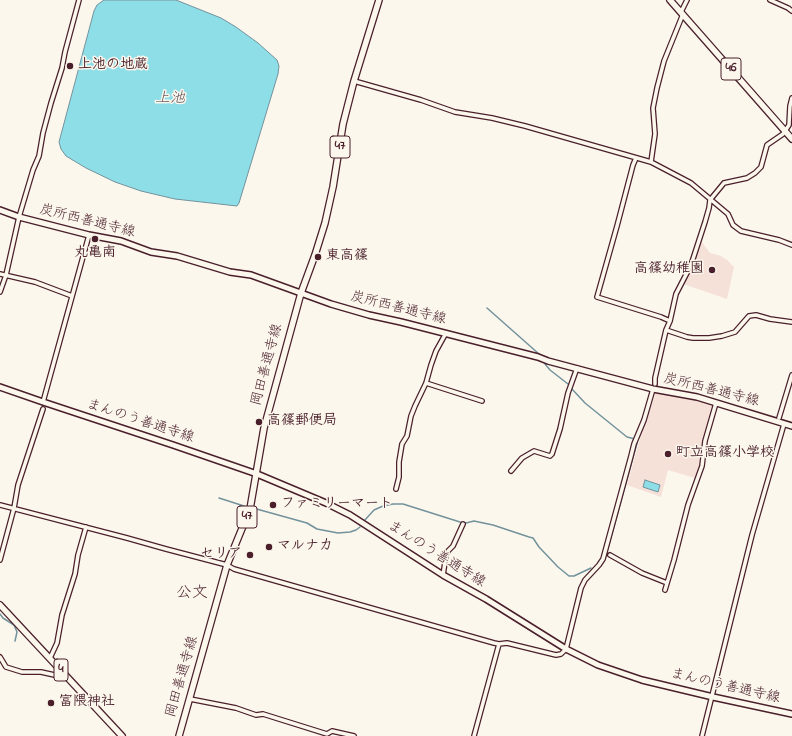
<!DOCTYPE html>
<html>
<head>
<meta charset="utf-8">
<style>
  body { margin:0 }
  canvas { display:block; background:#fbf7ec }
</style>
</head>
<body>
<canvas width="792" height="736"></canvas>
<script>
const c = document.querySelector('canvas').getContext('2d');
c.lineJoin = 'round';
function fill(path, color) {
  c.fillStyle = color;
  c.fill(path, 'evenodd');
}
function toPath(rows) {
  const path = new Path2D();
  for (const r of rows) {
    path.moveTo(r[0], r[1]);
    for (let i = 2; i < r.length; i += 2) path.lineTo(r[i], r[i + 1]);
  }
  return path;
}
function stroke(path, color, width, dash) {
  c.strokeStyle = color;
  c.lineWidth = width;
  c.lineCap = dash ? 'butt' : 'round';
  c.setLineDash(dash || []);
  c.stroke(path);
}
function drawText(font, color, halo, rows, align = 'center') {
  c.font = font + ' "Indie Flower","Klee One",sans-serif';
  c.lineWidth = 3;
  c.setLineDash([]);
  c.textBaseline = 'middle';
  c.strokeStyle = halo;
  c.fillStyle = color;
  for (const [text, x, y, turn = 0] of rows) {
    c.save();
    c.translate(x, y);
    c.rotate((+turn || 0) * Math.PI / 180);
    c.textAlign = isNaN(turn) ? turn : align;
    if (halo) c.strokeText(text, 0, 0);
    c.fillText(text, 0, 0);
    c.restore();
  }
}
const built = toPath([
  [701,241,710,253,721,256,727,260,734,267,727,299,683,284,696,260],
  [656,392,714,405,703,442,700,466,695,478,668,470,661,497,627,485,639,442]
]);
const water = toPath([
  [104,0,176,0,221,18,236,27,258,43,277,60,279,66,278,74,239,203,237,206,175,199,141,191,115,182,86,168,66,156,61,149,59,142,94,11,97,5,104,0],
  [645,480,660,485,658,492,643,487,645,480]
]);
const stream = toPath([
  [487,308,539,354],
  [545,364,550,370,568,384],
  [572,389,585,403,627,437,635,439],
  [219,498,244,506],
  [253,508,307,523,317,529,338,533,350,532,356,530,360,527],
  [364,521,374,510,383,506,393,504,403,504,460,522,466,523,474,521,493,525,529,537,533,538,539,547,558,567,569,576,574,576,591,568],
  [598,568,605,559,637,443],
  [0,614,3,618,14,625,17,632,15,641]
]);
const street = toPath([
  [770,0,788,8,792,11],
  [681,12,687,0],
  [354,81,421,100,455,112,492,118,525,126,651,162,691,183,728,214,733,225,741,231,779,240,792,245],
  [636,158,633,165,617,226,597,297,661,317,670,321],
  [651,162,655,134,653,108,657,88,664,61,683,14],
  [0,274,35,282,72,296],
  [0,292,6,275,19,217,33,170,39,156,43,133,51,103,62,68,65,52,79,0],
  [666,330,687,337,693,338,709,338,722,336,735,332,749,316,756,315,770,319,792,322],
  [426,383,482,401],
  [655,384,655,378,666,330,670,321,676,294,691,265,705,222,709,208,710,200,724,183,747,178,755,173,761,167,767,145,783,134,789,125,790,106,792,98],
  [43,402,89,235],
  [779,418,792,375],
  [511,471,522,458,534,451,550,456,552,454,560,429,568,393,577,368],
  [396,489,399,477,399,462,402,444,407,436,411,416,415,406,426,383,431,365,436,351,446,333],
  [0,505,127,538,166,549,227,565,234,569,494,643,499,644,507,643,556,655,561,654,566,649,581,588,585,580,599,565,603,559,631,456,634,444,644,420,653,389],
  [610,555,642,573,667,583],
  [0,560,14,508,18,485,43,409],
  [443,575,446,556,448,551,453,546,463,524],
  [665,590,674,560,688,505,702,466,705,441,716,403],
  [0,657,6,667,22,672,41,672,68,678],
  [50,658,57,643,62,615,75,574,78,555,86,527],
  [190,699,236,708,256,715,263,714,327,734,332,731,354,736],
  [474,736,499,644],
  [702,736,752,535,784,424]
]);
const secondary = toPath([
  [0,210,19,217,89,235,121,241,151,252,177,256,230,272,251,275,331,304,369,315,401,322,538,357,548,361,653,389,697,397,792,426],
  [0,387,43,402,173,445,257,474,326,503,350,515,443,575,486,599,566,649,598,665,642,680,713,697,792,714]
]);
const primary = toPath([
  [670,0,792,139],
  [0,605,122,736],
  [179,736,227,565,250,509,264,428,301,293,315,255,325,223,333,187,343,124,354,81,379,0]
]);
const markers = [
  [70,66,4,"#4a1f2b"],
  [95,239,4,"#4a1f2b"],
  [318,257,4,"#4a1f2b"],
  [712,270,4,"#4a1f2b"],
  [259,422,4,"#4a1f2b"],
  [668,454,4,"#4a1f2b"],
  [273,505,4,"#4a1f2b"],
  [269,547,4,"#4a1f2b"],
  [250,555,4,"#4a1f2b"],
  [51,703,4,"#4a1f2b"]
];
const shields = [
  [731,69,20],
  [340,147,20],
  [247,517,20],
  [61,670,14]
];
const shieldNames = [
  ["46",731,69],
  ["47",340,147],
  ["47",247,517],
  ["4",61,670]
];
const poiNames = [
  ["上池の地蔵",78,66],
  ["丸亀南",95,254,"center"],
  ["東高篠",326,257],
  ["高篠幼稚園",704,270,"right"],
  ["高篠郵便局",267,422],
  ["町立高篠小学校",676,454],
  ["ファミリーマート",281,505],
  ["マルナカ",277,547],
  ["セリア",242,555,"right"],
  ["富隈神社",59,703]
];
const streetNames = [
  ["炭所西善通寺線",87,222,14],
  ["炭所西善通寺線",398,309,14],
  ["岡田善通寺線",268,365,-75],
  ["炭所西善通寺線",711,391,14],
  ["まんのう善通寺線",140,422,18],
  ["まんのう善通寺線",436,555,32],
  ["岡田善通寺線",183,677,-74],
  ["まんのう善通寺線",725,687,13]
];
const waterNames = [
  ["上池",170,100]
];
const quarterNames = [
  ["公文",192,594]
];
fill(built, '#f6e1d9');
fill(water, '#8edee8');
stroke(water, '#73929c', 1);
stroke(stream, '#73929c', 1.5);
stroke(street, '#4a1f2b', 6);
stroke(secondary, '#4a1f2b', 8);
stroke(primary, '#4a1f2b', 8);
stroke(street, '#fbf7ec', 3.5);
stroke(secondary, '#fbf7ec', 5);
stroke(primary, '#fbf7ec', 5.5);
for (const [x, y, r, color] of markers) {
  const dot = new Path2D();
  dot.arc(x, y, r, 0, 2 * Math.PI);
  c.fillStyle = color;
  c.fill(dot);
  stroke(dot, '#fbf7ec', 1.5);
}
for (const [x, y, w] of shields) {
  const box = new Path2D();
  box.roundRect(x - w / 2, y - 11, w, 22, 3);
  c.fillStyle = '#fbf7ec';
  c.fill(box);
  stroke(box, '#4a1f2b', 1);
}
drawText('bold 13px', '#4a1f2b', null, shieldNames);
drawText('bold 14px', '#4a1f2b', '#fbf7ec', poiNames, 'left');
drawText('14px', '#4a1f2b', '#fbf7ec', streetNames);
drawText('italic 15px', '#5b4f5a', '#fbf7ec', waterNames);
drawText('16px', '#4a1f2b', '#fbf7ec', quarterNames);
</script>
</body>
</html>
